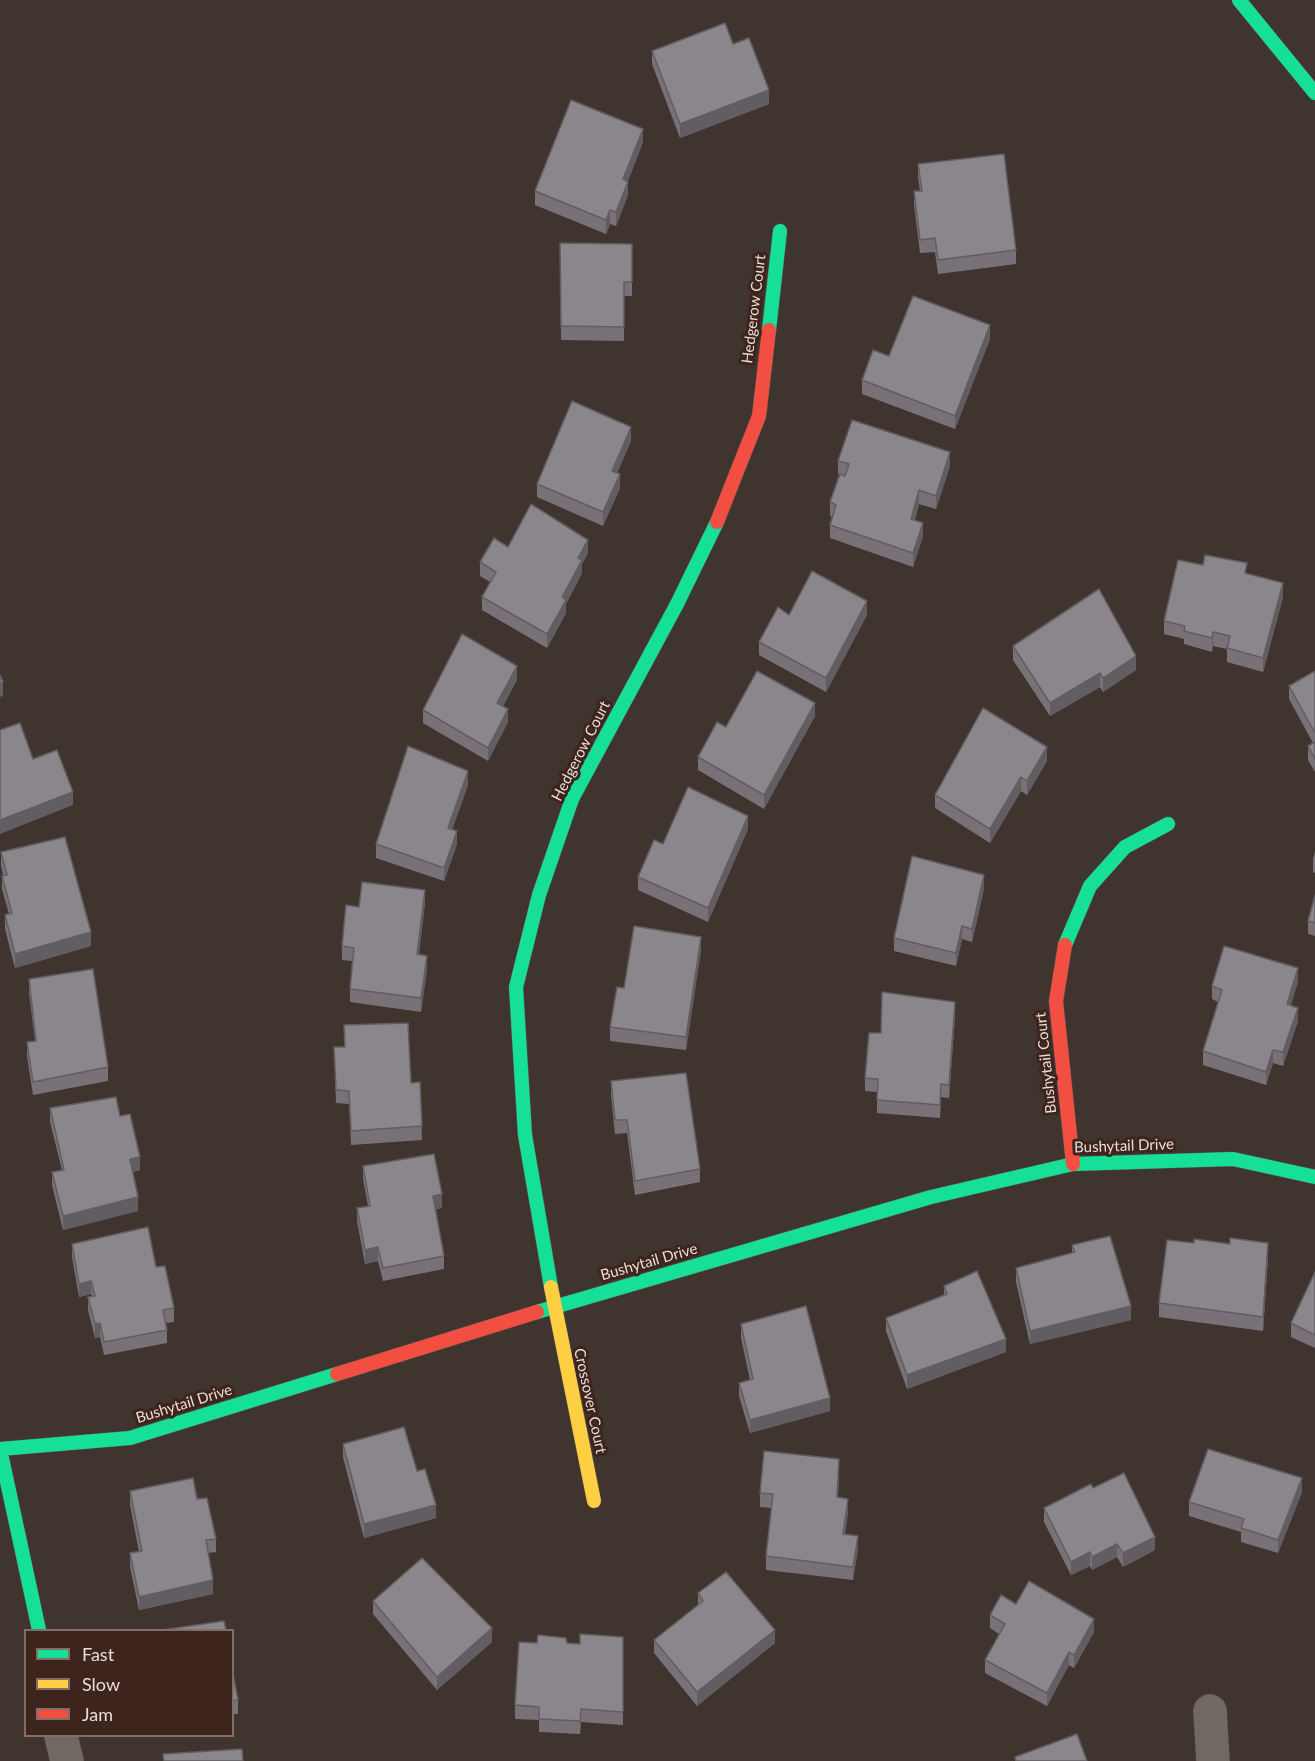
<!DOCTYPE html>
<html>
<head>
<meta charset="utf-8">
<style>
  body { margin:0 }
  #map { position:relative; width:1315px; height:1761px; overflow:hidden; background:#40342f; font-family:Lato,sans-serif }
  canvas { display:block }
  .legend { position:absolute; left:24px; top:1629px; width:210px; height:108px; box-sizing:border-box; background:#3d251d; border:2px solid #836e67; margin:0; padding:8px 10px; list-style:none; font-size:18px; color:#ebdbd5 }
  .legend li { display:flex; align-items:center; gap:12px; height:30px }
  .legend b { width:30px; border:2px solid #836e67 }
</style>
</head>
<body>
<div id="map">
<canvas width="1315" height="1761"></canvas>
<ul class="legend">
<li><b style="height:8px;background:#16e098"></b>Fast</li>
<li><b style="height:8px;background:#ffcf43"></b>Slow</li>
<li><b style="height:8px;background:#f24e42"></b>Jam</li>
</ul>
</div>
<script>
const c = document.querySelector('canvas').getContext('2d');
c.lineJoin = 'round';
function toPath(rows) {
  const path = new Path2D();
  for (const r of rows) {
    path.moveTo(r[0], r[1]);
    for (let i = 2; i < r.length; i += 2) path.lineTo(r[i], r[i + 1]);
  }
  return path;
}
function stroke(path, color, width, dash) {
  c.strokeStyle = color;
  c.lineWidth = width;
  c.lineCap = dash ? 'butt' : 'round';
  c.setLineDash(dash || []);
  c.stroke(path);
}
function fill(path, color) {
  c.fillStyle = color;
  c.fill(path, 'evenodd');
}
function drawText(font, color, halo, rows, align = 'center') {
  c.font = font + ' Lato,sans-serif';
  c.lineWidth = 6;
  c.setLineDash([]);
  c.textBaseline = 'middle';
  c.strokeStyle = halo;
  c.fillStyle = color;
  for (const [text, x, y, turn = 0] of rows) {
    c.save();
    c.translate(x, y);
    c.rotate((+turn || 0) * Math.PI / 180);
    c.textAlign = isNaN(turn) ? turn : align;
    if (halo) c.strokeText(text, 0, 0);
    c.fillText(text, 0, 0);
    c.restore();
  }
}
const street = toPath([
  [1210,1711,1213,1761],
  [61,1736,67,1761]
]);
const fast = toPath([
  [1239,0,1315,93],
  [769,330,780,231],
  [1065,945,1090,886,1125,847,1168,824],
  [551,1287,525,1135,516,987,539,895,572,799,677,604,717,522],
  [537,1312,931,1197,1073,1164,1233,1159,1315,1177],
  [39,1630,0,1449,130,1438,337,1374]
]);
const slow = toPath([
  [551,1287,594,1501]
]);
const jam = toPath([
  [717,522,759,416,769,330],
  [1065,945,1056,1001,1073,1164],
  [337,1374,537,1312]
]);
const wall = toPath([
  [733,44,769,104,680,138,652,64,652,51],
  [643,142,628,181,628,195,616,226,610,224,606,234,535,205,535,191],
  [918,164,1016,250,1016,264,938,274,935,252,920,253,914,205,914,191,920,191,918,177],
  [560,243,632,244,632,296,624,296,624,341,561,340],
  [990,339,955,429,862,394,862,380,889,356],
  [631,441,617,473,620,488,603,526,537,497,537,484],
  [838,461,950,466,936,509,919,504,915,520,923,536,913,567,830,538,830,525,832,517,830,516,830,502,839,474,838,474],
  [508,547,588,553,582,564,582,573,566,604,566,613,547,648,482,610,482,597,490,582,480,576,480,562],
  [1247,573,1283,597,1263,672,1227,662,1227,649,1213,646,1212,652,1184,644,1184,639,1164,634,1164,621],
  [789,615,867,615,826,692,759,655,759,642],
  [1013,646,1136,670,1103,692,1100,687,1050,716,1013,660],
  [1315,671,1315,772,1308,760,1308,746,1313,743,1289,699,1289,686],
  [517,680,503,706,508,722,488,761,423,723,423,710],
  [815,716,764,809,698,770,698,757,726,727],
  [1047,761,1027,795,1021,791,990,843,935,808,935,795],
  [468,785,452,829,457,844,444,881,376,858,376,844],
  [748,829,708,922,638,890,638,877,663,844],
  [1315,851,1315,873,1313,872,1313,859],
  [1,852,91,946,15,968,5,929,5,915,9,914,2,889,2,876,3,875,1,866],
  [984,889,972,942,962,939,956,966,894,951,894,938],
  [1315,895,1315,936,1308,934,1308,921],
  [425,903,419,954,427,969,421,1012,350,1002,350,989,352,961,342,960,342,946,359,907],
  [701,950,686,1050,610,1041,610,1027,624,988],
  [29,979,108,1067,108,1081,33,1095,27,1056,27,1042,35,1041,29,993],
  [1298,982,1290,1005,1298,1021,1283,1066,1273,1063,1266,1085,1203,1065,1203,1051,1218,1002,1212,999,1212,986],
  [955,1016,949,1098,941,1097,940,1118,877,1113,877,1092,865,1091,865,1078,881,1033],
  [344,1025,411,1083,420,1082,422,1140,351,1145,349,1104,336,1103,334,1047,345,1047],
  [611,1081,700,1169,700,1182,635,1195,627,1133,615,1134,611,1095],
  [50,1108,120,1116,140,1170,133,1172,138,1211,63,1230,52,1185,52,1172,62,1170,50,1122],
  [363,1166,442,1208,436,1209,444,1256,444,1269,383,1281,378,1261,365,1264,357,1221,357,1208,368,1206,363,1179],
  [72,1244,156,1267,174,1308,174,1322,166,1323,167,1330,167,1343,104,1355,100,1337,95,1338,88,1310,88,1297,92,1296,91,1294,79,1297,72,1257],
  [1072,1245,1131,1320,1030,1344,1016,1282,1016,1268,1072,1253],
  [1268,1257,1263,1331,1159,1317,1159,1303],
  [1315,1272,1315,1348,1291,1337,1291,1323],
  [944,1286,1006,1352,907,1389,886,1331,886,1318,944,1295],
  [741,1324,830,1411,750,1433,739,1396,739,1383,750,1380,741,1338],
  [343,1444,417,1471,436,1518,364,1538,343,1457],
  [839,1472,838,1498,848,1512,845,1534,858,1549,853,1580,766,1570,766,1556,771,1508,760,1507,760,1493],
  [1093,1488,1155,1550,1123,1567,1117,1557,1092,1570,1090,1566,1071,1575,1044,1522,1044,1508],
  [130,1491,197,1499,216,1539,216,1552,208,1553,213,1594,139,1610,130,1567,130,1553,139,1552,130,1505],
  [1302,1492,1278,1553,1241,1542,1241,1532,1189,1516,1189,1502],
  [698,1593,775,1643,697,1706,654,1653,654,1640,698,1605],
  [373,1601,492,1642,437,1690,373,1614],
  [1016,1604,1094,1632,1074,1668,1069,1665,1047,1706,985,1673,985,1660,999,1634,990,1628,990,1615],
  [623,1637,623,1725,581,1722,580,1734,539,1732,539,1720,515,1719,515,1705,537,1643,567,1643,580,1644],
  [232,1669,238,1700,238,1714,232,1714]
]);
const shadedWall = toPath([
  [769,90,769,104,680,138,680,124],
  [643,129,643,142,623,193,623,179],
  [628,182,628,195,616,226,616,212],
  [610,210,610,224,606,234,606,220],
  [990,325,990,339,955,429,955,416],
  [631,427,631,441,612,484,612,471],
  [950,452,950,466,936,509,936,496],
  [620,474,620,488,603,526,603,512],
  [919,490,919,504,911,532,911,519],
  [923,523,923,536,913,567,913,553],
  [588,540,588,553,582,564,582,573,566,604,566,613,547,648,547,634,578,558],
  [1283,583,1283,597,1263,672,1263,658],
  [867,601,867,615,826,692,826,678],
  [1213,632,1213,646,1212,652,1212,638],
  [1136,656,1136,670,1103,692,1103,678],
  [517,666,517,680,497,716,497,703],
  [1100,673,1100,687,1050,716,1050,703],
  [3,682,3,696,0,697,0,684],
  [815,703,815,716,764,809,764,795],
  [508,709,508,722,488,761,488,748],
  [1047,747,1047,761,1027,795,1027,781],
  [468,771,468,785,448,842,448,828],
  [1021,777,1021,791,990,843,990,829],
  [73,792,73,805,0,834,0,820],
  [748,816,748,829,708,922,708,908],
  [457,831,457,844,444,881,444,868],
  [984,875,984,889,972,942,972,929],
  [425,890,425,903,417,967,417,954],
  [962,926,962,939,956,966,956,953],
  [91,932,91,946,15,968,15,954],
  [701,937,701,950,686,1050,686,1037],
  [427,956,427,969,421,1012,421,998],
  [1298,968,1298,982,1287,1018,1287,1004],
  [955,1002,955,1016,949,1098,949,1085],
  [1298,1008,1298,1021,1283,1066,1283,1052],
  [1273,1050,1273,1063,1266,1085,1266,1072],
  [941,1084,941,1097,940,1118,940,1105],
  [140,1157,140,1170,130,1172,130,1159],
  [442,1194,442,1208,433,1209,433,1196],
  [138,1197,138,1211,63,1230,63,1216],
  [1268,1243,1268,1257,1263,1331,1263,1317],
  [378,1247,378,1261,365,1264,365,1250],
  [91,1281,91,1294,79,1297,79,1284],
  [1131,1306,1131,1320,1030,1344,1030,1331],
  [100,1323,100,1337,95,1338,95,1324],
  [1006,1339,1006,1352,907,1389,907,1375],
  [830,1398,830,1411,750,1433,750,1420],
  [1302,1478,1302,1492,1278,1553,1278,1540],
  [848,1499,848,1512,843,1547,843,1534],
  [436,1505,436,1518,364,1538,364,1524],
  [858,1536,858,1549,853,1580,853,1567],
  [1155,1537,1155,1550,1123,1567,1123,1553],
  [1117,1544,1117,1557,1092,1570,1092,1557],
  [1090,1552,1090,1566,1071,1575,1071,1562],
  [213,1580,213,1594,139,1610,139,1597],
  [1094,1619,1094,1632,1074,1668,1074,1655],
  [492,1628,492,1642,437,1690,437,1677],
  [775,1630,775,1643,697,1706,697,1692],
  [1069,1652,1069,1665,1047,1706,1047,1693],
  [581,1709,581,1722,580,1734,580,1721]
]);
const building = toPath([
  [725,23,733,44,749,38,769,90,680,124,652,51,725,23],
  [571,100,643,129,623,179,628,182,616,212,610,210,606,220,535,191,571,100],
  [1004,154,1016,250,938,260,935,238,920,240,914,191,922,191,918,164,1004,154],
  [560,243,632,244,632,282,624,282,624,327,561,326,560,243],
  [913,296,990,325,955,416,862,380,873,350,889,356,913,296],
  [572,401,631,427,612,471,620,474,603,512,537,484,572,401],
  [852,420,950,452,936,496,919,490,911,519,923,523,913,553,830,525,836,505,830,502,840,474,845,476,849,464,838,461,852,420],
  [531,504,588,540,578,558,582,560,562,597,566,600,547,634,482,597,496,572,480,562,494,538,508,547,531,504],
  [1205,555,1247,563,1245,573,1283,583,1263,658,1227,648,1230,636,1213,632,1212,638,1184,631,1185,626,1164,621,1178,560,1203,565,1205,555],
  [812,571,867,601,826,678,759,642,778,607,789,615,812,571],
  [1099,589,1136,656,1103,678,1100,673,1050,703,1013,646,1099,589],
  [462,634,517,666,497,703,508,709,488,748,423,710,462,634],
  [757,671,815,703,764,795,698,757,717,722,726,727,757,671],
  [1315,671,1315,733,1289,686,1315,671],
  [0,675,3,682,0,684,0,675],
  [983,708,1047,747,1027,781,1021,777,990,829,935,795,983,708],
  [20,723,33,759,57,750,73,792,0,820,0,730,20,723],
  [1315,742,1315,759,1308,746,1315,742],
  [408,746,468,771,448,828,457,831,444,868,376,844,408,746],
  [688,787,748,816,708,908,638,877,654,840,663,844,688,787],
  [65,837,91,932,15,954,5,915,12,913,2,876,7,875,1,852,65,837],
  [912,856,984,875,972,929,962,926,956,953,894,938,912,856],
  [362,882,425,890,417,954,427,956,421,998,350,989,354,948,342,946,346,905,359,907,362,882],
  [1315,895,1315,923,1308,921,1315,895],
  [634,926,701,937,686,1037,610,1027,617,987,624,988,634,926],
  [1224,946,1298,968,1287,1004,1298,1008,1283,1052,1273,1050,1266,1072,1203,1051,1222,990,1212,986,1224,946],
  [93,969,108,1067,33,1082,27,1042,36,1041,29,979,93,969],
  [882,992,955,1002,949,1085,941,1084,940,1105,877,1100,878,1079,865,1078,869,1033,881,1033,882,992],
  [408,1023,411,1083,420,1082,422,1126,351,1131,349,1091,336,1090,334,1047,345,1047,344,1025,408,1023],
  [686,1073,700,1169,635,1181,627,1120,615,1120,611,1081,686,1073],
  [116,1097,120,1116,130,1114,140,1157,130,1159,138,1197,63,1216,52,1172,64,1170,50,1108,116,1097],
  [434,1154,442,1194,433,1196,444,1256,383,1268,378,1247,365,1250,357,1208,370,1206,363,1166,434,1154],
  [148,1227,156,1267,165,1266,174,1308,163,1310,167,1330,104,1342,100,1323,95,1324,88,1297,95,1296,91,1281,79,1284,72,1244,148,1227],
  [1110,1236,1131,1306,1030,1331,1016,1268,1075,1252,1072,1245,1110,1236],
  [1230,1238,1268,1243,1263,1317,1159,1303,1167,1240,1194,1243,1194,1239,1230,1244,1230,1238],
  [977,1271,1006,1339,907,1375,886,1318,947,1294,944,1286,977,1271],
  [1315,1272,1315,1335,1291,1323,1315,1272],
  [806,1306,830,1398,750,1420,739,1383,753,1379,741,1324,806,1306],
  [404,1427,417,1471,425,1469,436,1505,364,1524,343,1444,404,1427],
  [1208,1449,1302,1478,1278,1540,1241,1528,1244,1519,1189,1502,1208,1449],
  [764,1451,839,1459,837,1497,848,1499,843,1534,858,1536,853,1567,766,1556,773,1494,760,1493,764,1451],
  [1124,1473,1155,1537,1123,1553,1117,1544,1092,1557,1090,1552,1071,1562,1044,1508,1091,1484,1093,1488,1124,1473],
  [193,1478,197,1499,207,1498,216,1539,206,1540,213,1580,139,1597,130,1553,142,1551,130,1491,193,1478],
  [422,1558,492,1628,437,1677,373,1601,422,1558],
  [726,1572,775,1630,697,1692,654,1640,703,1601,698,1593,726,1572],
  [1029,1581,1094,1619,1074,1655,1069,1652,1047,1693,985,1660,1005,1624,990,1615,1001,1595,1016,1604,1029,1581],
  [224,1621,226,1630,162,1630,224,1621],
  [580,1634,623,1637,623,1712,581,1709,580,1721,539,1719,539,1707,515,1705,519,1642,537,1643,538,1635,566,1638,567,1643,580,1644,580,1634],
  [232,1669,238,1700,232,1701,232,1669],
  [1077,1734,1087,1761,1016,1761,1015,1757,1077,1734],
  [242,1749,243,1761,164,1761,163,1754,242,1749]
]);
const streetNames = [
  ["Hedgerow Court",754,309,-83],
  ["Hedgerow Court",581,751,-63],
  ["Bushytail Court",1046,1063,-96],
  ["Bushytail Drive",1124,1146,-2],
  ["Bushytail Drive",649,1262,-16],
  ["Crossover Court",590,1401,78],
  ["Bushytail Drive",184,1404,-17]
];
stroke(street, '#5d524e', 34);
stroke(fast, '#5d524e', 15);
stroke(slow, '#5d524e', 15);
stroke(jam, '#5d524e', 15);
stroke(street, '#716864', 33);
stroke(fast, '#16e098', 14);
stroke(slow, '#ffcf43', 14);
stroke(jam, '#f24e42', 14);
fill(wall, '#787278');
fill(shadedWall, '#615d62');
fill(building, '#8b858c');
stroke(building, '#615d62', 1.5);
drawText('15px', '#ebdbd5', '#3d251d', streetNames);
</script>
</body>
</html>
